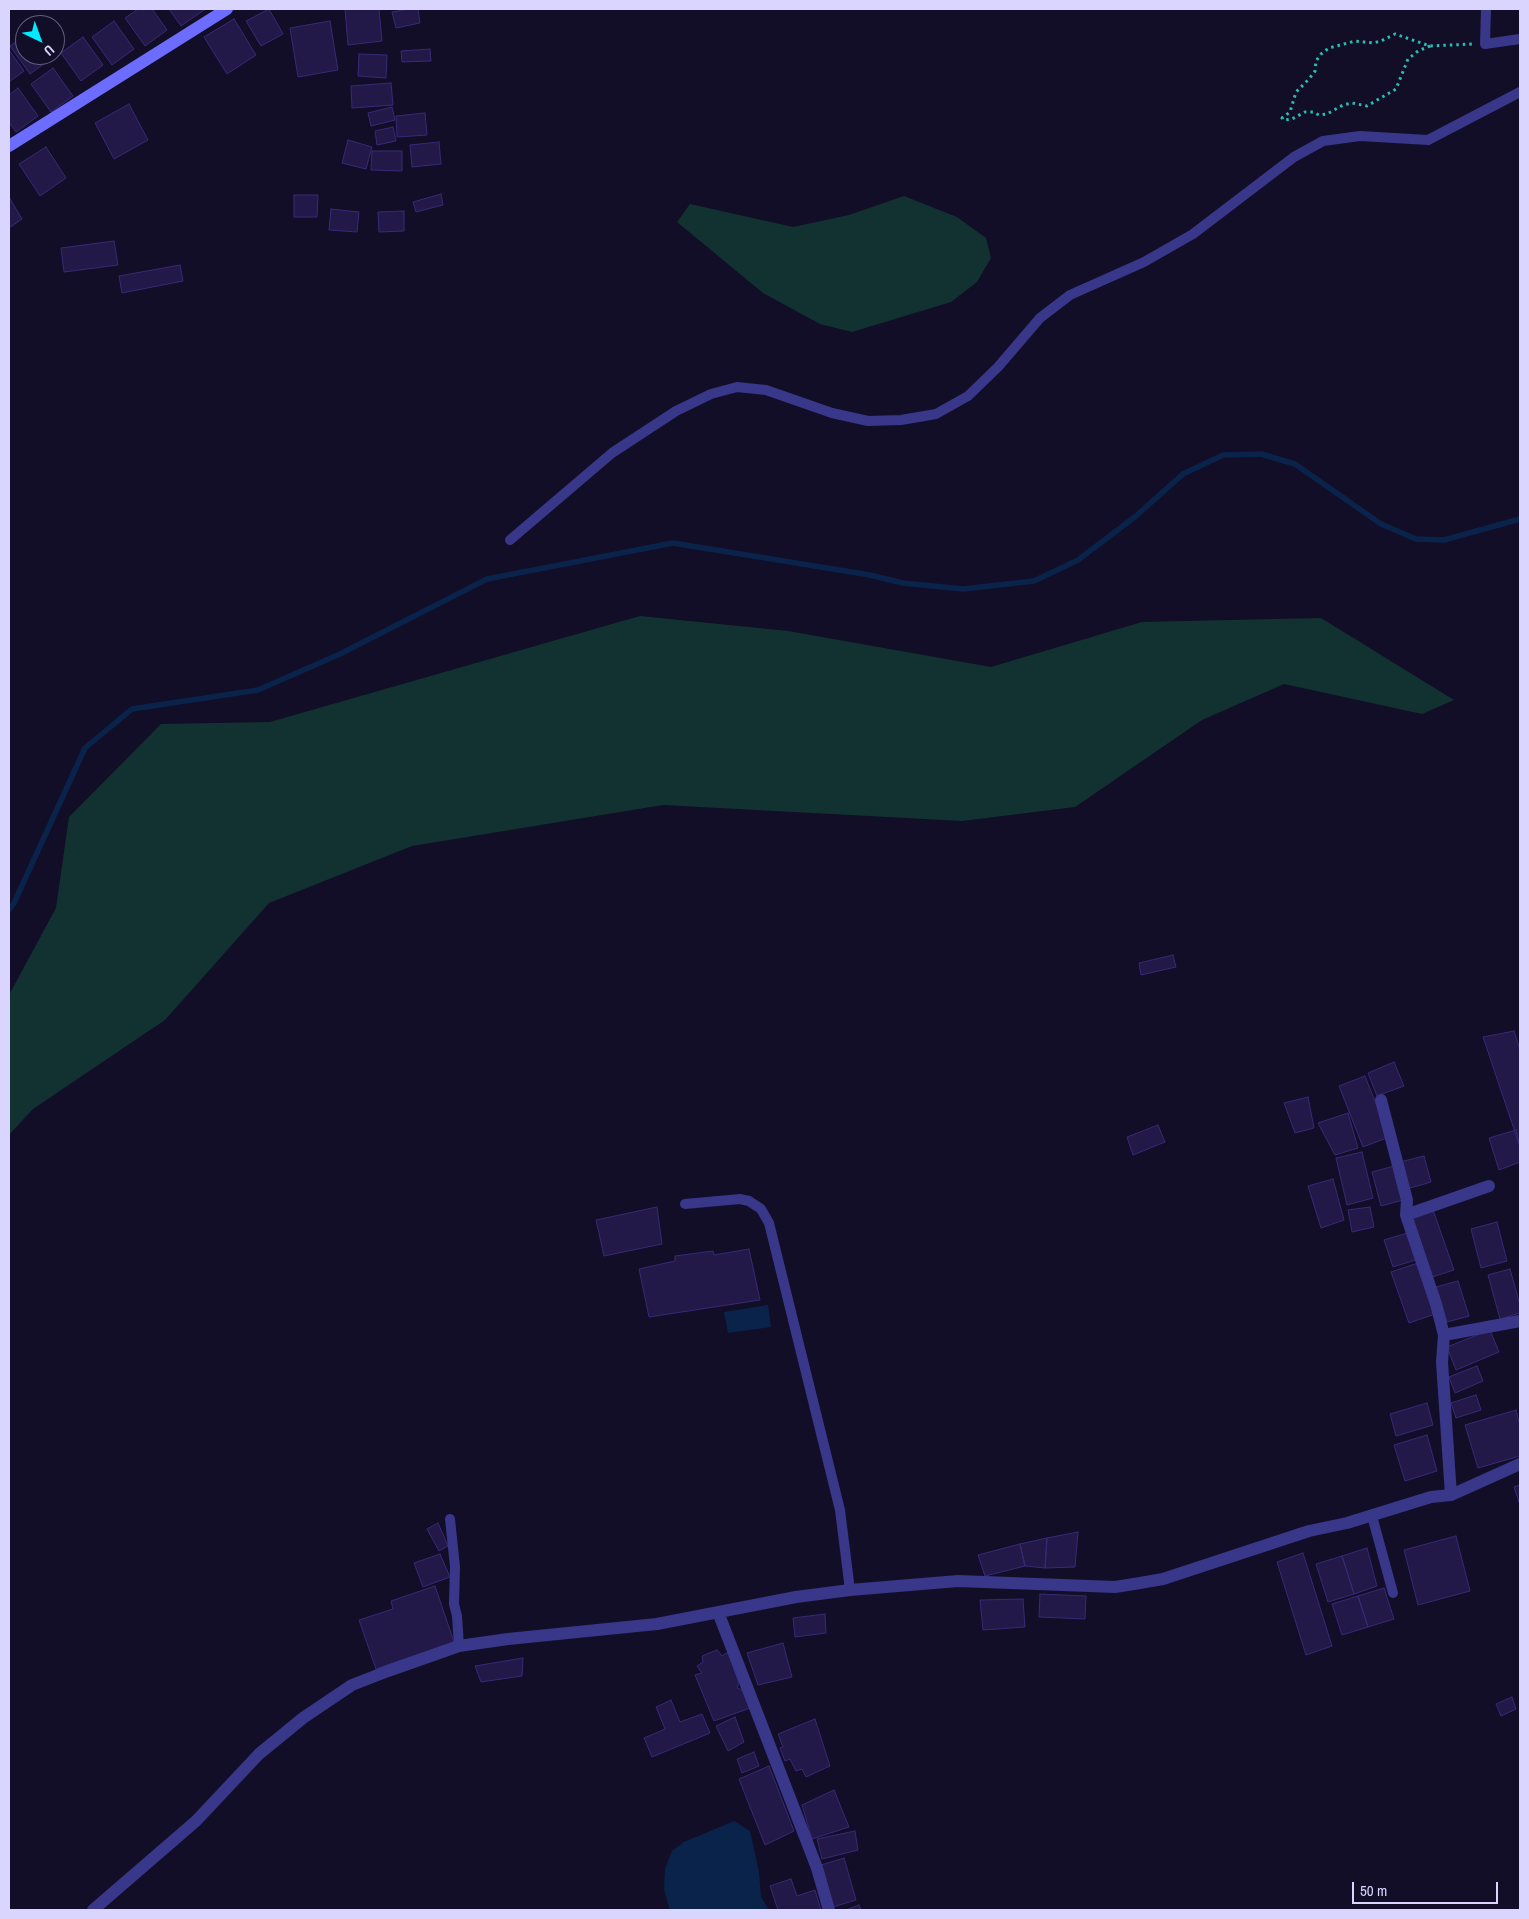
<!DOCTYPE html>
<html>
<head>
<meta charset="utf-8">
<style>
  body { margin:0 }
  #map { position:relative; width:1529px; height:1919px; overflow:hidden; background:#120e28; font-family:"Archivo Narrow",sans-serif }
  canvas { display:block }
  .frame { position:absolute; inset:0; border:10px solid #d9d5ff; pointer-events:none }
  .north { position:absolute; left:15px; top:15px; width:50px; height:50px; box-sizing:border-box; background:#120e28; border:1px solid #625e7e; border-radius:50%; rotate:138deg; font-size:14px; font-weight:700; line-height:20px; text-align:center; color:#d9d5ff }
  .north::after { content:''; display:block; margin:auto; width:18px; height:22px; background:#01ebff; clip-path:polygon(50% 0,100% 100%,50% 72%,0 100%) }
  .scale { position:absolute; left:1352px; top:1882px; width:146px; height:22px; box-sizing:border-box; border:2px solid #d9d5ff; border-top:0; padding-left:6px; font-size:15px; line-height:18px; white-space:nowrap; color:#d9d5ff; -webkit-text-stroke:4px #120e28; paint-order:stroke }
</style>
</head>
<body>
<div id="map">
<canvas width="1529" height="1919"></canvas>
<div class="frame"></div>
<div class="north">U</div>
<div class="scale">50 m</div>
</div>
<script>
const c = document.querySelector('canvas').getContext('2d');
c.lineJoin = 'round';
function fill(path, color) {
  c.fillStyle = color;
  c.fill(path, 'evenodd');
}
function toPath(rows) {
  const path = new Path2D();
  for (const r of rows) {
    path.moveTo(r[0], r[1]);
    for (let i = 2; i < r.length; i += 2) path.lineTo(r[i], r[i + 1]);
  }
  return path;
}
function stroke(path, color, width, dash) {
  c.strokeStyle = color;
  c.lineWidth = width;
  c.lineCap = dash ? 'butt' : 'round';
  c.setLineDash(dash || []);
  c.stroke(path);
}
const green = toPath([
  [904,196,957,217,986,238,991,258,977,282,951,302,852,332,820,324,763,293,677,222,690,204,793,227,849,215],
  [640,616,788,631,991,667,1142,622,1321,618,1454,700,1422,714,1284,684,1202,720,1075,807,962,821,663,805,412,846,269,903,165,1020,33,1109,9,1135,9,995,56,908,69,817,161,724,270,722]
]);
const water = toPath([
  [768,1305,771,1327,728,1333,724,1312],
  [734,1821,750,1831,759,1872,761,1897,769,1910,670,1910,664,1890,665,1869,672,1851,684,1842]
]);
const stream = toPath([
  [9,910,14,903,85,748,132,709,258,690,340,654,487,579,673,543,870,575,903,583,963,589,1034,581,1078,560,1136,516,1183,474,1223,455,1261,454,1295,464,1381,524,1416,539,1444,540,1520,519]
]);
const building = toPath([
  [138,9,152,9,167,30,145,46,125,18,138,9],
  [169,9,203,9,204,10,181,26,169,9],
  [269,9,283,34,261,46,246,21,269,9],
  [345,9,379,9,382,41,348,45,345,9],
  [409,9,418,9,420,23,396,28,392,12,409,9],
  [234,19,256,55,227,74,204,37,234,19],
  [114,21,134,49,112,65,92,37,114,21],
  [330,21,338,70,298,77,290,28,330,21],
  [25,35,25,55,50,55,52,58,30,74,10,46,25,35],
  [83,37,103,65,81,81,61,53,83,37],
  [430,49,431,61,402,62,401,51,430,49],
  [9,50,24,71,9,82,9,50],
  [359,54,387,55,386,78,358,76,359,54],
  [53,68,73,96,51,112,31,84,53,68],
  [391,83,393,105,352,108,351,86,391,83],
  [18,88,38,116,16,132,9,122,9,95,18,88],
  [129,104,148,140,114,159,95,123,129,104],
  [392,107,395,120,371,126,368,113,392,107],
  [425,113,427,135,397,137,396,116,425,113],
  [393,127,396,141,377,145,375,131,393,127],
  [348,140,372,147,366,169,342,163,348,140],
  [439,142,441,164,412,167,410,145,439,142],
  [46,147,66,178,40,196,19,164,46,147],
  [372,151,402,151,402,171,371,170,372,151],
  [441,194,443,205,416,212,413,202,441,194],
  [294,195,318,195,317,217,294,217,294,195],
  [9,197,22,219,9,228,9,197],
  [331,209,359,212,357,232,329,230,331,209],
  [404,211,404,231,379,232,378,212,404,211],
  [114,241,118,265,64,272,61,248,114,241],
  [180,265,183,281,122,293,119,276,180,265],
  [1173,955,1176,967,1141,975,1139,963,1173,955],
  [1514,1031,1520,1050,1520,1147,1483,1037,1514,1031],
  [1394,1062,1404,1086,1377,1096,1368,1073,1394,1062],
  [1365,1076,1389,1137,1363,1147,1339,1086,1365,1076],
  [1308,1097,1314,1128,1295,1133,1284,1103,1308,1097],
  [1348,1113,1358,1148,1335,1155,1318,1123,1348,1113],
  [1158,1125,1165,1142,1133,1155,1127,1137,1158,1125],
  [1516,1130,1520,1146,1520,1162,1499,1170,1489,1138,1516,1130],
  [1362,1152,1373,1198,1347,1205,1336,1158,1362,1152],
  [1424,1156,1431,1182,1407,1189,1400,1162,1424,1156],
  [1394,1166,1403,1200,1381,1206,1372,1172,1394,1166],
  [1333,1179,1344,1220,1321,1228,1308,1186,1333,1179],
  [657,1207,662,1244,604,1256,596,1220,657,1207],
  [1370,1207,1374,1227,1352,1232,1348,1210,1370,1207],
  [1432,1207,1454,1270,1432,1277,1411,1214,1432,1207],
  [1497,1222,1507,1261,1481,1268,1471,1229,1497,1222],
  [1411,1232,1419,1259,1393,1267,1384,1240,1411,1232],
  [749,1249,760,1300,649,1317,639,1269,675,1261,675,1256,713,1251,714,1255,749,1249],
  [1418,1263,1435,1314,1409,1323,1391,1272,1418,1263],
  [1510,1269,1520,1305,1520,1313,1500,1319,1488,1275,1510,1269],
  [1458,1281,1469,1316,1447,1322,1436,1287,1458,1281],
  [1490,1330,1499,1352,1456,1370,1447,1347,1490,1330],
  [1477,1366,1483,1381,1455,1393,1449,1377,1477,1366],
  [1476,1395,1481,1410,1456,1418,1451,1403,1476,1395],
  [1427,1403,1433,1425,1396,1436,1390,1414,1427,1403],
  [1516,1410,1520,1426,1520,1456,1478,1468,1465,1425,1516,1410],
  [1427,1435,1437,1471,1405,1481,1394,1445,1427,1435],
  [1520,1485,1520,1505,1514,1487,1520,1485],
  [438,1523,448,1546,439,1551,427,1529,438,1523],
  [1078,1532,1075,1567,1045,1568,1047,1538,1078,1532],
  [1456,1536,1470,1591,1418,1605,1404,1550,1456,1536],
  [1047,1538,1045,1568,1025,1566,1020,1544,1047,1538],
  [1020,1544,1025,1566,985,1576,978,1555,1020,1544],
  [1367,1548,1377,1586,1354,1594,1342,1556,1367,1548],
  [1303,1553,1332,1646,1306,1655,1277,1562,1303,1553],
  [440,1554,450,1577,423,1587,414,1563,440,1554],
  [1342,1556,1354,1594,1328,1602,1316,1564,1342,1556],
  [435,1586,454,1642,376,1669,359,1620,393,1609,391,1601,435,1586],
  [1384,1588,1394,1619,1368,1627,1358,1596,1384,1588],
  [1040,1594,1086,1596,1085,1619,1039,1617,1040,1594],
  [1358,1596,1368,1627,1342,1635,1332,1604,1358,1596],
  [1023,1599,1025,1627,983,1630,980,1600,1023,1599],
  [825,1614,826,1633,795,1637,793,1618,825,1614],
  [783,1643,792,1677,758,1685,747,1653,783,1643],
  [717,1650,722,1656,726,1653,729,1654,739,1683,737,1688,742,1690,753,1707,714,1721,695,1675,702,1673,697,1666,703,1662,702,1656,717,1650],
  [523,1658,522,1676,481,1682,475,1666,523,1658],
  [1512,1697,1516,1709,1501,1716,1496,1704,1512,1697],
  [671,1700,680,1722,702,1714,710,1733,652,1757,644,1738,665,1729,656,1707,671,1700],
  [735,1717,744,1742,728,1751,716,1726,735,1717],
  [815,1719,830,1766,806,1777,802,1769,796,1771,790,1759,785,1761,780,1748,783,1747,778,1734,815,1719],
  [754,1752,759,1766,742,1773,737,1759,754,1752],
  [769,1766,794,1831,765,1845,739,1779,769,1766],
  [834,1790,849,1827,812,1839,802,1805,834,1790],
  [855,1831,858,1850,822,1859,817,1839,855,1831],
  [844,1858,856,1900,833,1907,821,1865,844,1858],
  [791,1879,797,1896,815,1890,821,1910,778,1910,770,1886,791,1879],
  [859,1905,861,1910,846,1910,859,1905]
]);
const path = toPath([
  [1430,46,1418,51,1408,59,1396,89,1367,106,1352,103,1343,105,1327,114,1319,115,1313,112,1305,112,1292,119,1285,120,1282,118,1290,112,1296,92,1309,79,1315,71,1316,61,1321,54,1329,48,1355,41,1373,43,1381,41,1395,34,1430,46,1472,44]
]);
const lane = toPath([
  [1486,9,1485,44,1520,39],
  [510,540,612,453,676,411,711,394,737,387,766,390,832,413,868,421,901,420,936,414,968,396,998,367,1040,318,1070,295,1144,262,1193,234,1294,157,1323,141,1360,136,1428,140,1520,92],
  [685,1204,740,1199,749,1201,761,1209,769,1223,840,1510,850,1590],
  [1372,1516,1393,1593],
  [450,1519,455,1567,454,1604,457,1616,459,1646]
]);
const street = toPath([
  [1381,1100,1407,1200,1406,1215,1436,1304,1444,1335,1442,1362,1451,1495],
  [1406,1215,1489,1186],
  [1444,1335,1520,1321],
  [718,1612,817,1868,829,1910],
  [93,1910,196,1821,259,1754,303,1718,352,1685,388,1671,459,1646,508,1639,657,1624,796,1597,850,1590,958,1581,1115,1587,1140,1583,1163,1579,1309,1531,1347,1523,1431,1497,1451,1495,1520,1464]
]);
const secondary = toPath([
  [9,146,227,9]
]);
fill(green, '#113230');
fill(water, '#0a234b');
stroke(stream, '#0a234b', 5.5);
fill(building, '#221949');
stroke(building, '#382a76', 1);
stroke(path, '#29beb2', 3, [2.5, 4]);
stroke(lane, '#383789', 10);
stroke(street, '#383789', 12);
stroke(secondary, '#6c6cff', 12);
</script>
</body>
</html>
